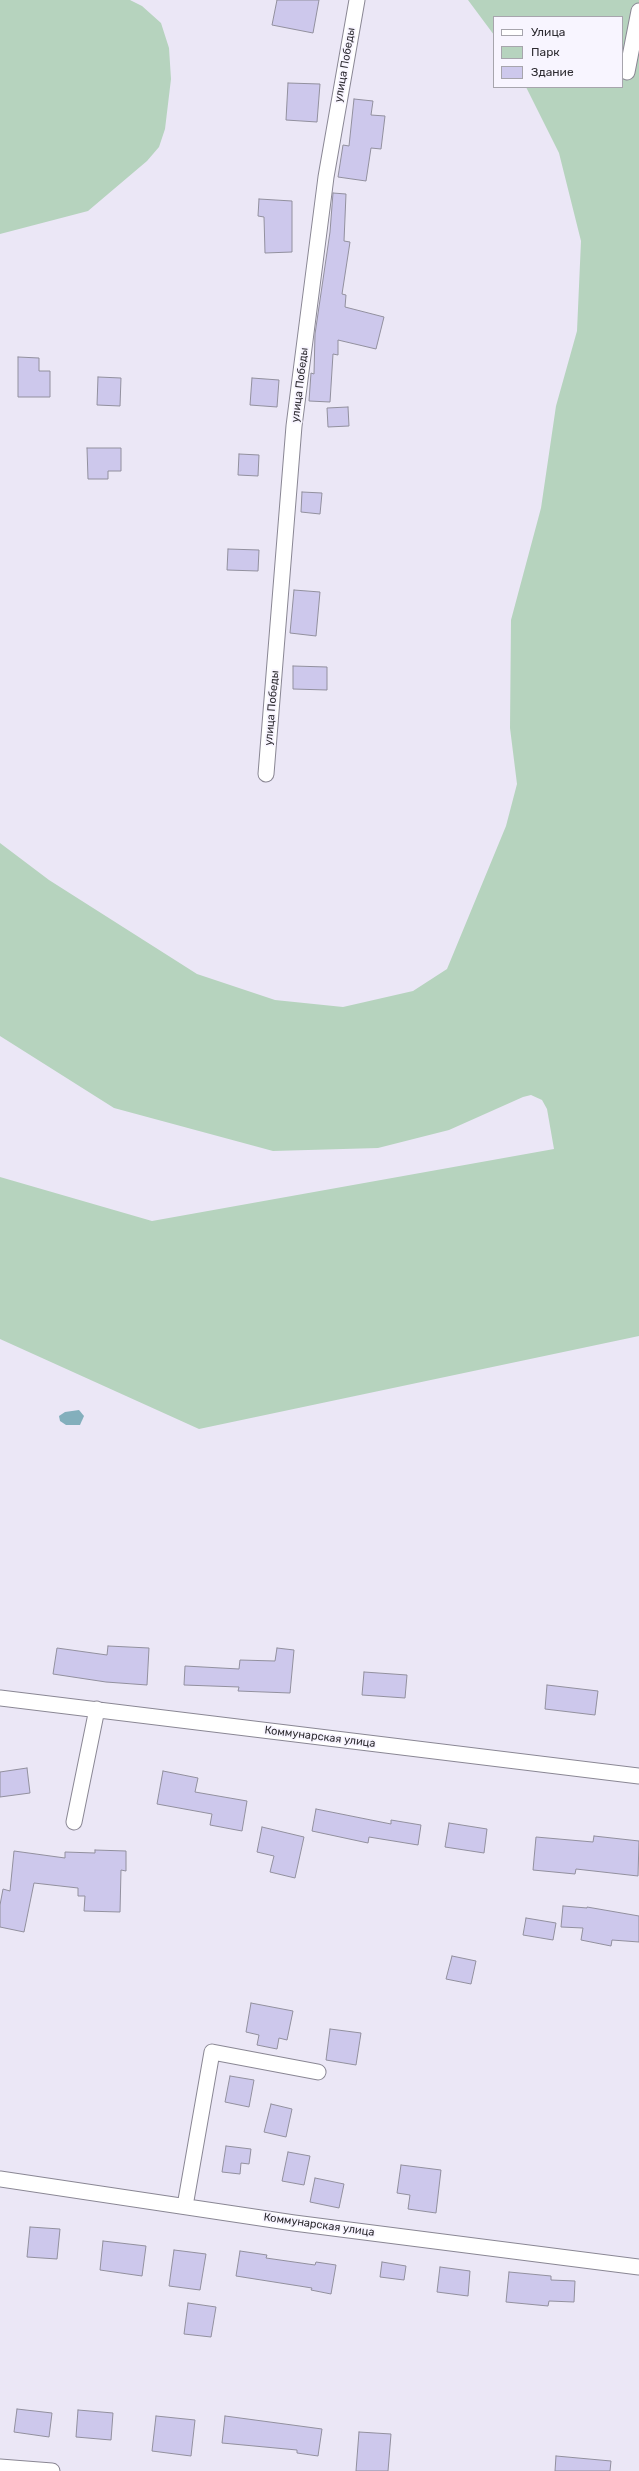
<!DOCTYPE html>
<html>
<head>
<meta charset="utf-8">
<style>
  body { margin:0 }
  #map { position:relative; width:639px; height:2471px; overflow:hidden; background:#ebe7f6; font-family:Rubik,sans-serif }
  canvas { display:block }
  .legend { position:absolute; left:493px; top:16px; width:130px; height:72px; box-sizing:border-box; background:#f8f5ff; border:1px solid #a7a5ad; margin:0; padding:5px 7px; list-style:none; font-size:12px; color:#2e2c32 }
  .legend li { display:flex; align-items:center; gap:8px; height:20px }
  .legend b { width:20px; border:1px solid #a7a5ad }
</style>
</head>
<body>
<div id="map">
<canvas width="639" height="2471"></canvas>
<ul class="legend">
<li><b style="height:5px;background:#fff"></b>Улица</li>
<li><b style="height:11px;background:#b6d3be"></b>Парк</li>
<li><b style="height:11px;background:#cdc8ec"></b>Здание</li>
</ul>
</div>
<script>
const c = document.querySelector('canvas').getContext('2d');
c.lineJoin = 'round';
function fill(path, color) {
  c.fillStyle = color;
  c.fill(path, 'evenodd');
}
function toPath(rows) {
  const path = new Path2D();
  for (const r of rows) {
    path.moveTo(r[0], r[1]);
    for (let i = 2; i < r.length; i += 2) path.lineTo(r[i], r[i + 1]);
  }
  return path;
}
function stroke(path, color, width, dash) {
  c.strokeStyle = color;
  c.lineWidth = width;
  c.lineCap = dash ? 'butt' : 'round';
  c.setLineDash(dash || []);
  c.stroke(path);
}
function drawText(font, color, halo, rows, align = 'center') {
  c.font = font + ' Rubik,sans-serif';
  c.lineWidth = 3.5;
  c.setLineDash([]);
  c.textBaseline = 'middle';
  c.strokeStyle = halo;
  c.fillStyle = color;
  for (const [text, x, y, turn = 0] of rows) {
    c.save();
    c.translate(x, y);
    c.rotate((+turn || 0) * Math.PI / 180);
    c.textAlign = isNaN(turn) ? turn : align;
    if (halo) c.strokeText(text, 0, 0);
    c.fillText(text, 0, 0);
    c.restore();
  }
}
const green = toPath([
  [0,0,130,0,142,6,161,23,169,48,171,79,165,129,159,147,147,161,88,211,0,234],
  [468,0,639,0,639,1336,199,1429,0,1339,0,1177,152,1221,554,1149,547,1109,542,1100,531,1095,523,1097,449,1130,378,1148,273,1151,114,1108,0,1036,0,843,49,880,197,974,275,1000,343,1007,413,991,447,969,506,826,517,784,510,728,511,620,541,508,556,406,577,331,581,241,559,153,526,87,622,87,622,17,494,17,494,35]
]);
const water = toPath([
  [79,1410,84,1416,80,1425,66,1425,60,1421,59,1416,65,1412]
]);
const building = toPath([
  [277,0,319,0,313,33,272,25,277,0],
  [288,83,320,84,317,122,286,120,288,83],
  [354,99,373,101,371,115,385,116,381,149,371,148,366,181,338,177,343,145,349,146,354,99],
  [333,193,346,194,344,241,350,242,342,294,346,295,345,307,384,317,376,349,338,340,338,355,333,354,330,402,309,401,311,373,314,374,315,334,330,232,333,193],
  [259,199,292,201,292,252,265,253,264,217,258,216,259,199],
  [18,357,39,358,39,371,50,371,50,397,18,397,18,357],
  [98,377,121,378,120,406,97,405,98,377],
  [252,378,279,380,277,407,250,405,252,378],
  [348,407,349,426,328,427,327,408,348,407],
  [87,448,121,448,121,471,108,471,108,479,88,479,87,448],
  [239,454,259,455,258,476,238,475,239,454],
  [302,492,322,493,320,514,301,512,302,492],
  [228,549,259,550,258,571,227,570,228,549],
  [294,590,320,592,316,636,290,633,294,590],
  [293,666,327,667,327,690,293,689,293,666],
  [108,1646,149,1648,147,1685,106,1682,53,1674,57,1648,107,1655,108,1646],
  [277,1648,294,1650,290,1693,238,1691,239,1687,184,1685,185,1666,239,1669,240,1660,275,1661,277,1648],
  [364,1672,407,1675,405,1698,362,1695,364,1672],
  [547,1685,598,1691,595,1715,545,1709,547,1685],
  [27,1768,30,1793,0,1797,0,1772,27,1768],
  [163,1771,198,1778,195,1792,247,1801,242,1831,210,1825,212,1814,157,1804,163,1771],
  [316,1809,391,1824,391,1820,421,1825,418,1845,369,1837,368,1843,312,1831,316,1809],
  [449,1823,487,1829,484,1853,445,1847,449,1823],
  [262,1827,304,1837,295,1878,270,1872,274,1856,257,1852,262,1827],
  [594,1836,639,1841,638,1876,576,1869,575,1874,533,1870,536,1837,593,1842,594,1836],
  [95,1850,126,1851,126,1871,121,1870,120,1912,84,1911,85,1896,78,1896,78,1888,34,1883,24,1932,0,1927,0,1905,3,1889,10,1891,14,1851,65,1858,65,1852,95,1853,95,1850],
  [563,1906,587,1908,587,1907,639,1916,639,1942,612,1940,611,1946,581,1940,583,1928,561,1927,563,1906],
  [526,1918,556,1923,553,1940,523,1935,526,1918],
  [452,1956,476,1961,471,1984,446,1979,452,1956],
  [251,2003,293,2011,287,2040,279,2038,277,2049,257,2045,259,2035,246,2032,251,2003],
  [330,2029,361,2033,356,2065,326,2060,330,2029],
  [230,2076,254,2080,249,2107,225,2102,230,2076],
  [271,2104,292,2109,286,2137,264,2132,271,2104],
  [226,2146,251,2149,249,2164,241,2163,240,2174,222,2172,226,2146],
  [288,2152,310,2156,304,2185,282,2181,288,2152],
  [401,2165,441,2170,436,2213,408,2209,410,2195,397,2193,401,2165],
  [315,2178,344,2184,339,2208,310,2202,315,2178],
  [30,2227,60,2229,57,2259,27,2257,30,2227],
  [103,2241,146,2246,142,2276,100,2270,103,2241],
  [174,2250,206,2254,200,2290,169,2286,174,2250],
  [240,2251,267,2255,266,2258,315,2265,316,2262,336,2265,331,2294,311,2290,312,2288,236,2276,240,2251],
  [382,2262,406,2266,404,2280,380,2277,382,2262],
  [440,2267,470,2271,468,2296,437,2292,440,2267],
  [509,2272,551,2276,551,2280,575,2281,574,2302,549,2301,548,2306,506,2302,509,2272],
  [188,2303,216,2307,211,2337,184,2334,188,2303],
  [17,2409,52,2413,49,2437,14,2432,17,2409],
  [78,2410,113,2413,111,2440,76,2437,78,2410],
  [156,2416,195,2420,191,2456,152,2451,156,2416],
  [225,2416,322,2429,318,2456,297,2453,297,2450,222,2443,225,2416],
  [359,2432,391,2434,388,2471,356,2471,359,2432],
  [556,2456,611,2461,610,2471,555,2471,556,2456]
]);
const street = toPath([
  [627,72,639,11],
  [266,774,294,426,326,177,357,0],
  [0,1698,639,1776],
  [74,1822,97,1709],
  [0,2179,294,2223,639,2267],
  [185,2206,212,2052,318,2072],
  [0,2467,52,2471]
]);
const streetNames = [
  ["улица Победы",345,65,-80],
  ["улица Победы",300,385,-83],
  ["улица Победы",272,708,-85],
  ["Коммунарская улица",320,1737,7],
  ["Коммунарская улица",319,2225,8]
];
fill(green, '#b6d3be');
fill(water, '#83afbc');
fill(building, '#cdc8ec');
stroke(building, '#92909e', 1);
stroke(street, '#8a8794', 17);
stroke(street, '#fff', 15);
drawText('11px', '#2e2c32', '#f8f5ff', streetNames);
</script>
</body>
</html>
